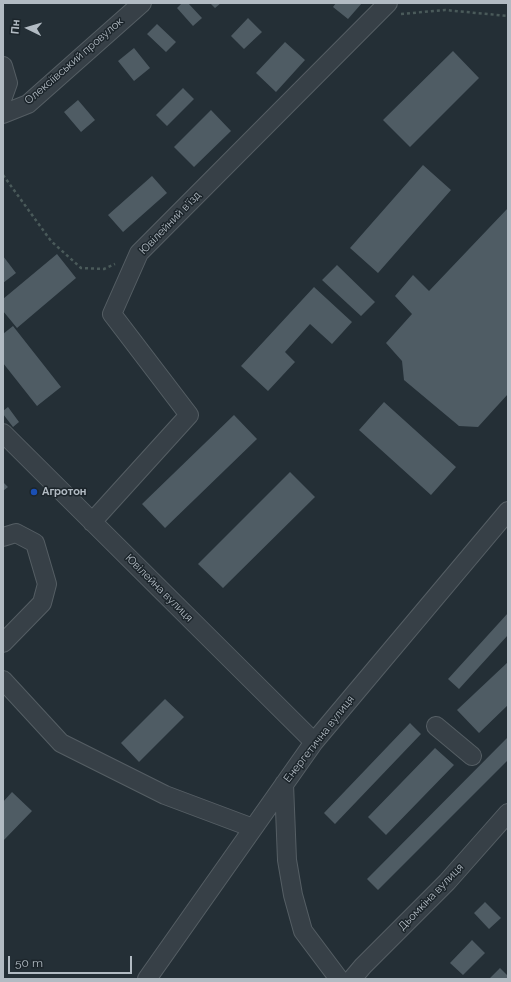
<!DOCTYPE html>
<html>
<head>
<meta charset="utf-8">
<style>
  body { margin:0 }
  #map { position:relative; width:511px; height:982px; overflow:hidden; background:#242f36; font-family:Raleway,sans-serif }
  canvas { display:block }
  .frame { position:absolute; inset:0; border:4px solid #b2bbc3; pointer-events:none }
  .north { position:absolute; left:8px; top:8px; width:40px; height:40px; -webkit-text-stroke:3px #1c252b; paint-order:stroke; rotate:275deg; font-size:11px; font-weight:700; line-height:16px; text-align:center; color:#b2bbc3 }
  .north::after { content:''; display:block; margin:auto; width:14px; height:18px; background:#b2bbc3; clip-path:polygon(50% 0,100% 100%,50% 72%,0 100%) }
  .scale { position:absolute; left:8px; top:956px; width:124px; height:18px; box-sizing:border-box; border:2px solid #b2bbc3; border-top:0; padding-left:5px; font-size:12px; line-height:14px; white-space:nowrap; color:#b2bbc3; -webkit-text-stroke:3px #1c252b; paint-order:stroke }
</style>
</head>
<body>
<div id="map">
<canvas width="511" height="982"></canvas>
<div class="frame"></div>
<div class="north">Пн</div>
<div class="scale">50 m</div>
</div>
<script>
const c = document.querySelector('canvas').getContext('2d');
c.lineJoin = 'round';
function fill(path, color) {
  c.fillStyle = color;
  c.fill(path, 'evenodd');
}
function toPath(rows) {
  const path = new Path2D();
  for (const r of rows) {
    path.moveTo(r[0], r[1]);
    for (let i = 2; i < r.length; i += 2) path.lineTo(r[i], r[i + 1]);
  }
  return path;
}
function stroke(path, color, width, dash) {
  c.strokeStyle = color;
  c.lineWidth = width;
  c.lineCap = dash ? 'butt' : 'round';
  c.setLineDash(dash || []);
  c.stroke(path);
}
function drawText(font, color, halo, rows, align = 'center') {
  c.font = font + ' Raleway,sans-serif';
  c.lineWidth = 3;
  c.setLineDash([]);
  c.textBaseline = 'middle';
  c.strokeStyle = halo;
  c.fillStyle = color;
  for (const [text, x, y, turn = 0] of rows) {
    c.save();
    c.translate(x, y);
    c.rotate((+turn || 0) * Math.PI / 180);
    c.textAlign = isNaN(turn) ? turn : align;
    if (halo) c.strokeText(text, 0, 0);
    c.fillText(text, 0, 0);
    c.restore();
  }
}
const building = toPath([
  [182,3,188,3,202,18,193,26,177,8],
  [210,3,221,3,215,8],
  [336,3,362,3,348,19,333,7],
  [248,18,262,32,244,49,231,36],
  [157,24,176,42,166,52,147,34],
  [285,42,305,60,276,92,256,73],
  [134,48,150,68,134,81,118,61],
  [453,51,479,78,410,147,383,120],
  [183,88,194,99,167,126,156,115],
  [78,100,95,120,81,132,64,112],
  [211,110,231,131,194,167,174,147],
  [423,165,451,190,378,273,350,248],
  [152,176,167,193,123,232,108,215],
  [508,208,508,394,478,427,459,426,404,380,402,361,386,343,412,314,395,296,413,275,429,291],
  [57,254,76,278,17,328,3,311,3,299],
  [3,256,16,273,3,283],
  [337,265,375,302,361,316,322,280],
  [314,287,352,322,332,344,310,324,285,352,295,362,268,391,241,366],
  [13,326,61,387,37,406,3,363,3,334],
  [384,402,456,467,431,495,359,430],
  [8,407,19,422,13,427,3,414,3,411],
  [234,415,257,439,165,528,142,504],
  [290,472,315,497,223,588,198,564],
  [3,482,8,487,3,491],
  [508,613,508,635,459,689,448,679],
  [508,662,508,705,479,733,457,710],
  [165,699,184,717,139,762,121,743],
  [410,723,421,734,335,824,324,813],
  [508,737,508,760,378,890,367,879],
  [435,748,454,765,386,835,368,817],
  [12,792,32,811,3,841,3,802],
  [485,902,501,918,489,929,474,913],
  [472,940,485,953,463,975,450,963],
  [500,968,508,976,508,979,489,979]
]);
const path = toPath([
  [401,14,445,10,508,16],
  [3,175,51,241,81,268,104,269,115,264]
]);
const minor = toPath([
  [3,66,8,83,3,97],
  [3,114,28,104,142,3],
  [3,433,314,742],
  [92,522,189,415,112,314,139,253,388,3],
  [3,537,16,533,35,543,47,584,42,603,3,643],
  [3,680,61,743,165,795,253,828],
  [436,726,472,756],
  [284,784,287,860,293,895,303,931,339,979],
  [147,979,314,742,508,511],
  [352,979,363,966,447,882,508,813]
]);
const markers = [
  [34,492,4,"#1a4fb4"]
];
const streetNames = [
  ["Олексіївський провулок",74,61,-41],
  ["Ювілейний в'їзд",170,223,-46],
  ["Ювілейна вулиця",159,588,45],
  ["Енергетична вулиця",319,739,-52],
  ["Дьомкіна вулиця",431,897,-46]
];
const poiNames = [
  ["Агротон",42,492]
];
fill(building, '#4f5c64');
stroke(minor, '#555e64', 20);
stroke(path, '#4a5a5a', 2.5, [3, 3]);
stroke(minor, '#374047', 18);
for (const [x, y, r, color] of markers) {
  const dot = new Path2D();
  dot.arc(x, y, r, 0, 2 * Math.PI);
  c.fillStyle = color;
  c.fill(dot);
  stroke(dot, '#1c252b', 1.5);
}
drawText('11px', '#b2bbc3', '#1c252b', streetNames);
drawText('bold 11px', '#b2bbc3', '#1c252b', poiNames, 'left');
</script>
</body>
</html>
